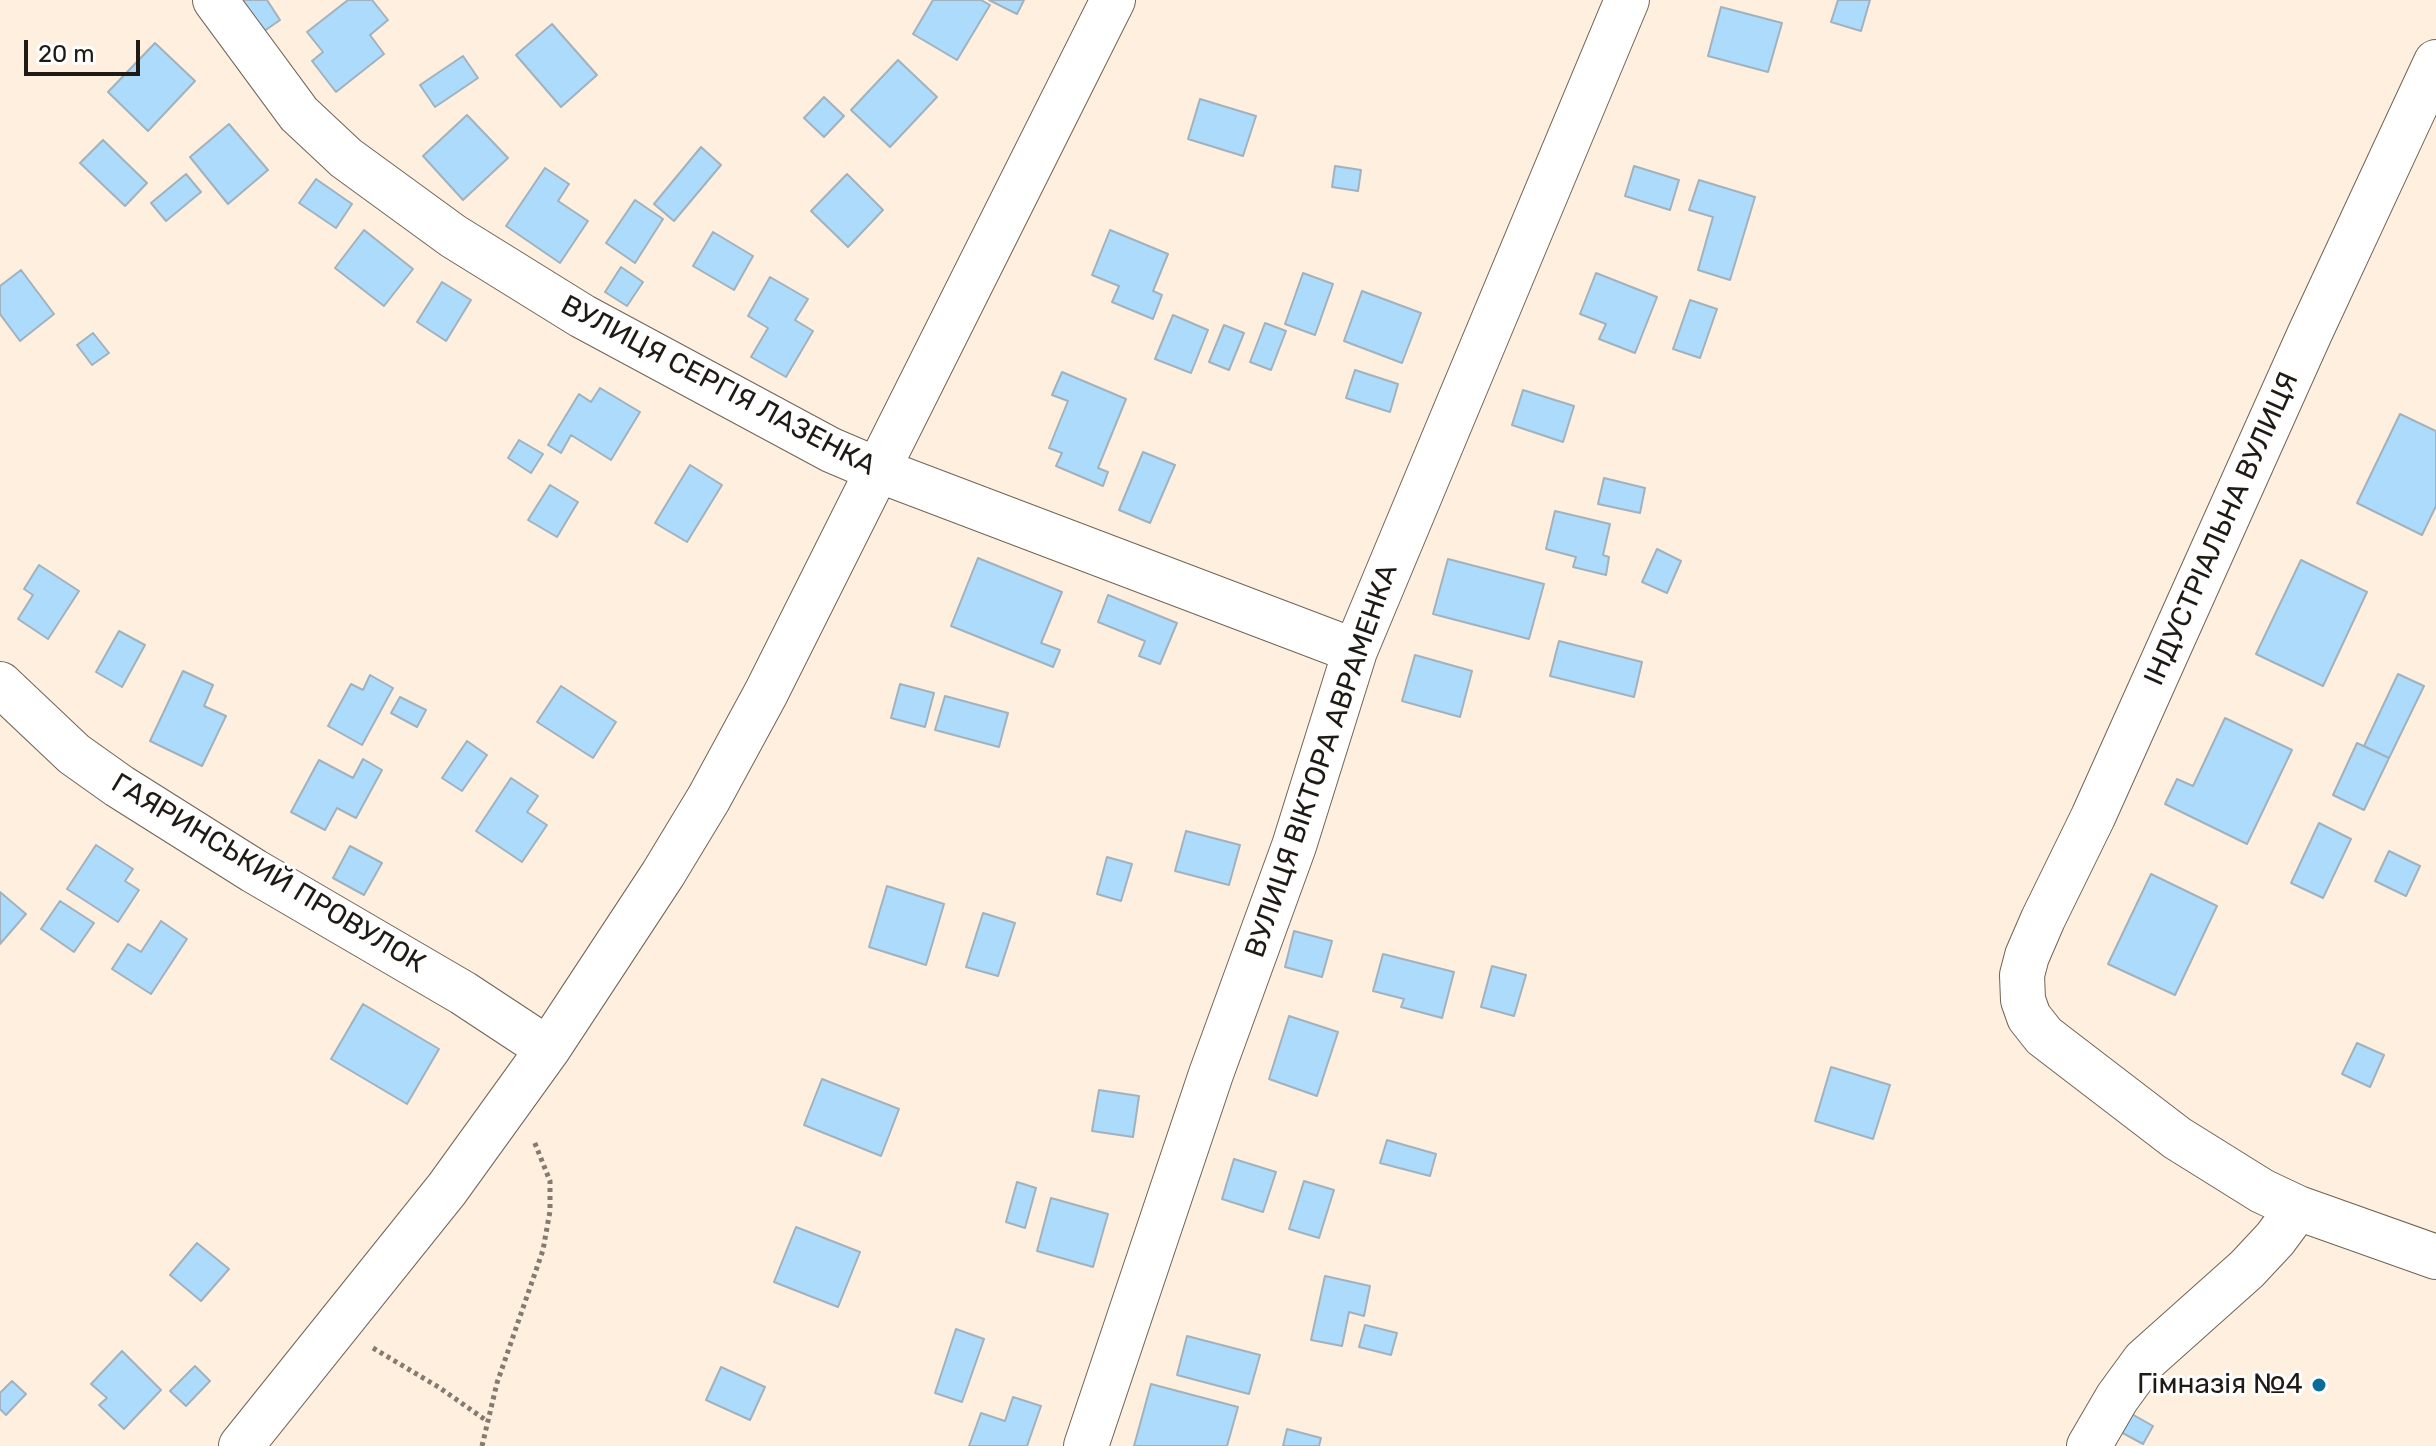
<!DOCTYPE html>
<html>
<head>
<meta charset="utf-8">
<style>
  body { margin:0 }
  #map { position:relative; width:2436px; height:1446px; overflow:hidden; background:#feefdf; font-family:Rubik,sans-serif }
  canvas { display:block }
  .scale { position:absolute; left:24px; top:40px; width:116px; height:36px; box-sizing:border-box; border:4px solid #1f1a14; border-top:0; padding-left:10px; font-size:24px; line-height:28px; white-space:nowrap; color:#1f1a14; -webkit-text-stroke:6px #fff; paint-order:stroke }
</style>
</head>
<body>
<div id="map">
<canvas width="2436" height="1446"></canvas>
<div class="scale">20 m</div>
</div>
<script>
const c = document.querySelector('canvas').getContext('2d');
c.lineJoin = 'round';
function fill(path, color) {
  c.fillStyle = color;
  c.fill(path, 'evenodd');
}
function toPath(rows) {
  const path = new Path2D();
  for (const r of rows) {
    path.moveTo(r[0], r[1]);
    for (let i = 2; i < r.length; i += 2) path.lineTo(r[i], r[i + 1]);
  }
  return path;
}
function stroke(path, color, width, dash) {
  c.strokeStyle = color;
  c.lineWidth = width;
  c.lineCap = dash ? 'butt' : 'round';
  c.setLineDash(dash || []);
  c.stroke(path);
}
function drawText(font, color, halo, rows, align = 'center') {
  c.font = font + ' Rubik,sans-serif';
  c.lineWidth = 6;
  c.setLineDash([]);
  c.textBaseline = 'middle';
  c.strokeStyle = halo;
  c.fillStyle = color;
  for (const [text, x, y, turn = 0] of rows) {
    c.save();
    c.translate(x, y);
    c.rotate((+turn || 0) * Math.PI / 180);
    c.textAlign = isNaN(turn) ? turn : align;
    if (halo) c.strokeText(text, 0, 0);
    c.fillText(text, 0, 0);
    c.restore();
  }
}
const building = toPath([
  [237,0,267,0,280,20,260,34,237,0],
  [348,0,372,0,388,20,370,35,384,54,336,92,312,61,323,52,307,32,348,0],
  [933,0,981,0,990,5,957,60,913,34,933,0],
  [989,0,1024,0,1017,14,989,0],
  [1838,0,1870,0,1861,31,1831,22,1838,0],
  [1721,7,1782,23,1768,72,1708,56,1721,7],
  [552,24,597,75,561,107,516,55,552,24],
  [155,43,195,81,148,131,108,92,155,43],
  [463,56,478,78,435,107,420,85,463,56],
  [898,60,937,97,890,147,851,110,898,60],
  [824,97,844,116,824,137,804,118,824,97],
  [1200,99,1256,116,1243,156,1188,139,1200,99],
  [467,115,508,158,463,200,423,156,467,115],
  [229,124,268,170,228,204,190,157,229,124],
  [103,140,147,183,125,206,80,163,103,140],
  [701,147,721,165,674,221,654,204,701,147],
  [1335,166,1361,170,1358,191,1332,187,1335,166],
  [1634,166,1679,180,1670,210,1625,196,1634,166],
  [545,168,569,184,558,201,588,221,560,263,506,226,545,168],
  [186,174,201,192,166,221,151,203,186,174],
  [847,174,883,210,848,247,811,211,847,174],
  [316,179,352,204,336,228,299,203,316,179],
  [1699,180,1755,197,1730,280,1698,270,1713,217,1689,210,1699,180],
  [635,200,663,219,635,263,606,243,635,200],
  [364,230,413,269,384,306,335,268,364,230],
  [1110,230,1168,254,1153,291,1162,295,1153,319,1112,302,1119,286,1092,275,1110,230],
  [713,232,753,256,734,290,693,266,713,232],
  [621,267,643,282,627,306,605,292,621,267],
  [21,270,54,314,20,341,0,314,0,286,21,270],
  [1303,273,1333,284,1315,335,1285,324,1303,273],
  [1596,273,1657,297,1635,353,1599,339,1606,324,1580,314,1596,273],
  [770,277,808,299,795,320,813,331,786,377,751,357,768,328,748,316,770,277],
  [442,282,471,300,446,341,417,322,442,282],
  [1362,291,1421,313,1402,363,1344,341,1362,291],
  [1690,300,1717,309,1700,358,1673,349,1690,300],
  [1173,315,1208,330,1191,373,1155,359,1173,315],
  [1265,323,1286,331,1271,370,1250,362,1265,323],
  [1224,325,1244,333,1229,370,1209,362,1224,325],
  [93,333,109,353,92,365,77,345,93,333],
  [1355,370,1398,384,1390,412,1346,398,1355,370],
  [1062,372,1126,399,1098,468,1108,472,1103,486,1056,466,1062,453,1049,448,1068,401,1052,395,1062,372],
  [600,388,640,412,611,460,571,435,561,453,548,445,579,394,591,402,600,388],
  [1523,390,1574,406,1563,442,1512,425,1523,390],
  [2400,414,2436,431,2436,506,2422,535,2357,503,2400,414],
  [519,440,543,454,531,473,508,458,519,440],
  [1143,452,1175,465,1150,523,1119,510,1143,452],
  [690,465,722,485,687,542,655,523,690,465],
  [1604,478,1645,488,1640,513,1598,504,1604,478],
  [550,485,578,502,557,537,528,520,550,485],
  [1555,511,1610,524,1603,555,1609,557,1606,575,1573,567,1576,557,1546,549,1555,511],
  [1657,549,1681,561,1667,593,1642,582,1657,549],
  [978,558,1062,592,1041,643,1060,650,1053,667,951,626,978,558],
  [1448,559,1544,584,1529,639,1433,614,1448,559],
  [2301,560,2367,592,2323,686,2256,654,2301,560],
  [39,565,79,591,48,639,18,619,33,595,24,589,39,565],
  [1108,595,1177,623,1160,664,1139,656,1145,641,1098,622,1108,595],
  [119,631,145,645,122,687,96,672,119,631],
  [1559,641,1642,662,1634,697,1550,676,1559,641],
  [1415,655,1472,671,1460,717,1402,701,1415,655],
  [183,671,213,685,204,706,226,716,202,766,150,741,183,671],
  [2398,674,2424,686,2389,758,2364,746,2398,674],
  [370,675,393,688,362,745,328,726,351,684,363,690,370,675],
  [900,684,934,693,925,727,891,718,900,684],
  [561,686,616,722,593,758,537,722,561,686],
  [945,696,1008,713,999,747,935,730,945,696],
  [400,697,426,710,417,727,391,713,400,697],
  [2225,718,2292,750,2247,844,2165,804,2177,779,2193,786,2225,718],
  [467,741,487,755,462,791,442,778,467,741],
  [2357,743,2389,758,2364,810,2333,795,2357,743],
  [363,759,382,770,356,818,337,808,325,830,291,812,319,760,353,778,363,759],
  [511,778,538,796,527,812,547,825,522,862,476,831,511,778],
  [2319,823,2351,839,2323,898,2291,883,2319,823],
  [1186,831,1240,845,1229,885,1175,871,1186,831],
  [96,845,133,869,125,881,139,890,118,922,67,889,96,845],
  [350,846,382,863,364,895,333,878,350,846],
  [2389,851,2420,866,2406,896,2375,881,2389,851],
  [1107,857,1132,864,1121,901,1097,894,1107,857],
  [2151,874,2217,906,2175,995,2108,964,2151,874],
  [887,886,944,904,926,965,869,947,887,886],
  [0,892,26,914,0,944,0,892],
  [60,901,94,923,74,952,41,929,60,901],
  [983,913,1015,923,998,976,966,967,983,913],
  [161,921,187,939,151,994,112,969,128,944,141,952,161,921],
  [1294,931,1332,941,1322,977,1285,967,1294,931],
  [1383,954,1454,972,1442,1018,1401,1007,1404,999,1373,991,1383,954],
  [1492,966,1526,975,1514,1016,1481,1007,1492,966],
  [363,1004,439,1049,407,1104,331,1059,363,1004],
  [1289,1016,1338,1032,1317,1096,1269,1079,1289,1016],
  [2357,1043,2384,1055,2370,1087,2342,1074,2357,1043],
  [1831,1067,1890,1085,1873,1139,1815,1121,1831,1067],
  [822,1079,899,1109,881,1156,804,1125,822,1079],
  [1099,1090,1139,1096,1133,1137,1092,1131,1099,1090],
  [1387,1140,1436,1154,1430,1176,1380,1163,1387,1140],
  [1234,1159,1276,1172,1263,1212,1222,1199,1234,1159],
  [1304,1181,1334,1190,1319,1238,1289,1229,1304,1181],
  [1017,1182,1036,1188,1025,1228,1006,1222,1017,1182],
  [1051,1198,1108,1214,1093,1267,1037,1251,1051,1198],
  [796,1227,860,1252,838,1307,774,1282,796,1227],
  [197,1243,229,1269,201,1301,170,1275,197,1243],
  [1325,1276,1370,1286,1364,1316,1349,1312,1342,1346,1311,1340,1325,1276],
  [1365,1325,1397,1333,1391,1355,1359,1347,1365,1325],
  [956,1329,984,1339,962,1402,935,1393,956,1329],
  [1187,1336,1260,1355,1249,1394,1177,1375,1187,1336],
  [122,1351,161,1390,124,1429,99,1405,107,1398,91,1384,122,1351],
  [195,1366,210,1381,186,1406,170,1391,195,1366],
  [721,1367,765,1387,750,1420,706,1400,721,1367],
  [12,1381,26,1394,6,1415,0,1409,0,1393,12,1381],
  [1151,1384,1238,1407,1227,1446,1134,1446,1151,1384],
  [1013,1397,1041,1406,1027,1446,969,1446,981,1413,1005,1421,1013,1397],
  [2130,1413,2153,1426,2143,1444,2119,1431,2130,1413],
  [1287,1429,1321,1438,1319,1446,1283,1446,1287,1429]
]);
const path = toPath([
  [373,1348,440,1388,487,1421],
  [482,1446,497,1383,543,1250,550,1211,550,1181,534,1141]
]);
const minor = toPath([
  [215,0,299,114,346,158,453,236,582,316,831,450,878,470,1355,651],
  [2436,62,2310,333,2093,817,2043,919,2027,956,2022,975,2023,1000,2029,1017,2044,1036,2177,1138,2262,1191,2298,1208,2436,1257],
  [0,684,74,754,119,786,254,871,463,993,548,1049],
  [241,1446,447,1189,548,1049,663,874,709,798,766,693,1113,0],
  [1086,1446,1211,1074,1294,846,1355,651,1627,0],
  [2089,1446,2117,1398,2144,1361,2247,1269,2275,1239,2298,1208]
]);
const markers = [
  [2319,1385,8,"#0d6b9a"]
];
const streetNames = [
  ["ВУЛИЦЯ СЕРГІЯ ЛАЗЕНКА",718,386,28],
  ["ІНДУСТРІАЛЬНА ВУЛИЦЯ",2222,529,-66],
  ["ВУЛИЦЯ ВІКТОРА АВРАМЕНКА",1322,761,-71],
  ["ГАЯРИНСЬКИЙ ПРОВУЛОК",268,874,31]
];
const poiNames = [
  ["Гімназія №4",2303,1385]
];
fill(building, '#addbfb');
stroke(building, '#a1b2be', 2);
stroke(minor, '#716457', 46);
stroke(path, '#847b70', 5, [4, 4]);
stroke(minor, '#fff', 44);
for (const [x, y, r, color] of markers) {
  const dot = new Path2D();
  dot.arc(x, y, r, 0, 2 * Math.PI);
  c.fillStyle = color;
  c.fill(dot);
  stroke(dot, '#fff', 3);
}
drawText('28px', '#1f1a14', '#fff', streetNames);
drawText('28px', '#1f1a14', '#fff', poiNames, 'right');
</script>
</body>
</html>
